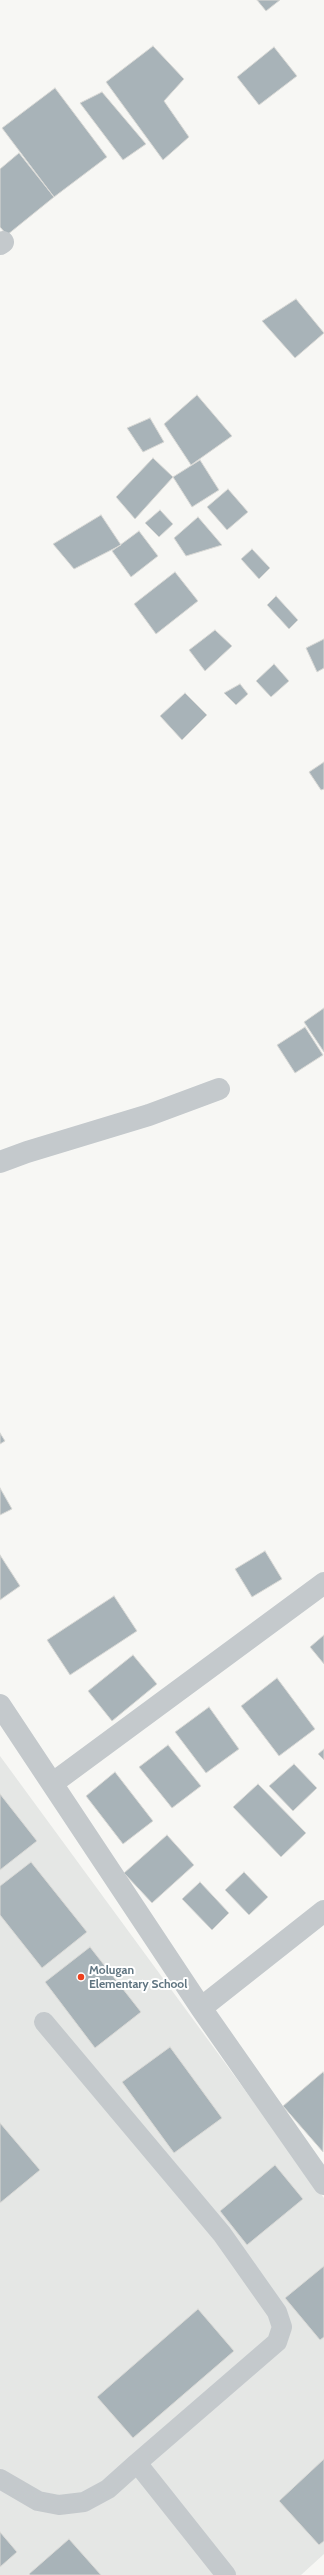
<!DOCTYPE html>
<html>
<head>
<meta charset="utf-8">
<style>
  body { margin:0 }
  canvas { display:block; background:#f7f7f4 }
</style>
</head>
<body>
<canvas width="324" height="2575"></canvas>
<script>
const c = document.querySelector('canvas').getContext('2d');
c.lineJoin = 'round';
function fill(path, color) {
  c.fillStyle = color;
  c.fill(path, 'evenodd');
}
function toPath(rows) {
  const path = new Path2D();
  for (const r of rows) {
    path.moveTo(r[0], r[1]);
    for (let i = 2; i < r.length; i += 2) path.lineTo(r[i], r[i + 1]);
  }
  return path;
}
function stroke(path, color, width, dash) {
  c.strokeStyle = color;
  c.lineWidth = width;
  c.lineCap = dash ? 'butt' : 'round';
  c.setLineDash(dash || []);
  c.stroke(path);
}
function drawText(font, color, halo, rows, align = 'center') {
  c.font = font + ' Cabin,sans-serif';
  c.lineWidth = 4;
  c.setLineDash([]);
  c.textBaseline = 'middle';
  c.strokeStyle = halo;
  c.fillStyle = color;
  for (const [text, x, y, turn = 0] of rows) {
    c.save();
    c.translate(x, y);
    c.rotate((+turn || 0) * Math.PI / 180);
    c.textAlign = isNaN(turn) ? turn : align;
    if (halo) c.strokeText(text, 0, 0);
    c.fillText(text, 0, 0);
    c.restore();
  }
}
const built = toPath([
  [0,1756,324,2198,324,2554,301,2575,0,2575]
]);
const building = toPath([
  [257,0,280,0,266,11,257,0],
  [153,46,184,79,164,101,189,137,163,160,106,82,153,46],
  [274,47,297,76,259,105,237,77,274,47],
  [55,88,107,157,54,197,2,128,55,88],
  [102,92,146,144,123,160,80,103,102,92],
  [19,153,54,197,7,235,0,227,0,169,19,153],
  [296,299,324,333,295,358,262,321,296,299],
  [197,395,232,436,191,465,164,424,197,395],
  [150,418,164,442,143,452,127,428,150,418],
  [153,458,173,477,135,519,116,497,153,458],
  [200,460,219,490,192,507,173,477,200,460],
  [228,489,248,512,227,530,207,507,228,489],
  [160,510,173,524,159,537,145,523,160,510],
  [101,515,121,545,74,569,53,544,101,515],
  [198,517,222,545,186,556,174,538,198,517],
  [139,531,158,556,131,577,112,551,139,531],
  [252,549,270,568,259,579,241,559,252,549],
  [175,572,198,601,156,634,134,604,175,572],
  [276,596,298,620,289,629,267,605,276,596],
  [215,630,232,646,205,671,189,650,215,630],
  [324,639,324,668,317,672,306,648,324,639],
  [274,664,289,681,271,697,256,681,274,664],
  [240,684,248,694,236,705,224,693,240,684],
  [185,693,207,715,182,740,160,716,185,693],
  [324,762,324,789,321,790,309,772,324,762],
  [324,1008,324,1052,304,1022,324,1008],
  [305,1027,323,1055,295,1073,277,1045,305,1027],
  [0,1433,5,1441,0,1444,0,1433],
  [0,1488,12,1509,0,1515,0,1488],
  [265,1551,282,1579,252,1597,235,1569,265,1551],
  [0,1555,20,1586,0,1600,0,1555],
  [114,1596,137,1631,70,1675,47,1640,114,1596],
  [324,1635,324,1664,310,1647,324,1635],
  [133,1655,157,1684,112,1721,88,1691,133,1655],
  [277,1678,315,1729,279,1756,241,1706,277,1678],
  [209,1707,239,1749,206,1773,175,1732,209,1707],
  [168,1745,201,1786,172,1808,139,1767,168,1745],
  [324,1749,324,1760,318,1754,324,1749],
  [294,1764,317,1788,293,1811,269,1786,294,1764],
  [115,1772,153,1821,123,1844,86,1796,115,1772],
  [258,1784,306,1833,281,1857,233,1807,258,1784],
  [0,1794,37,1841,0,1870,0,1794],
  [167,1835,194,1865,152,1903,124,1873,167,1835],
  [31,1862,87,1932,42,1968,0,1915,0,1886,31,1862],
  [244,1872,268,1897,249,1915,225,1890,244,1872],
  [200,1882,229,1913,212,1930,182,1899,200,1882],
  [90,1947,141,2012,95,2048,45,1982,90,1947],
  [170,2047,222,2118,174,2153,122,2082,170,2047],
  [323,2072,324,2074,323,2152,283,2106,323,2072],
  [0,2123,40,2170,0,2203,0,2123],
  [275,2165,303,2199,247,2245,220,2211,275,2165],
  [324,2266,324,2337,320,2340,285,2298,324,2266],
  [198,2309,234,2351,133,2438,97,2397,198,2309],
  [324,2459,324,2541,319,2545,279,2501,324,2459],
  [0,2532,17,2552,0,2567,0,2532],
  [69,2539,101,2575,30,2575,29,2574,69,2539]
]);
const service = toPath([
  [44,2022,222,2234,277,2312,282,2327,277,2342,137,2463,226,2575],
  [0,2479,38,2501,59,2505,84,2502,108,2489,137,2463]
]);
const minor = toPath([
  [0,244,3,242],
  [0,1162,27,1152,149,1115,219,1089],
  [0,1705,201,2008,324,2184],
  [53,1783,324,1583],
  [201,2008,324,1911]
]);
const markers = [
  [81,1977,4,"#ee401d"]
];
const poiNames = [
  ["Molugan",89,1970],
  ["Elementary School",89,1984]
];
fill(built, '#e5e7e5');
fill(building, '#a8b3b8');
stroke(building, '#d9d9d6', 1);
stroke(service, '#c4c9cc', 20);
stroke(minor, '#c4c9cc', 22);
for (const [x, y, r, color] of markers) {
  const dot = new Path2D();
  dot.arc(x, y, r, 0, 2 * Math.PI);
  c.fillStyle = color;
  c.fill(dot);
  stroke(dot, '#fff', 1.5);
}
drawText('bold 12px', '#607581', '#fff', poiNames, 'left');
</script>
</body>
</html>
